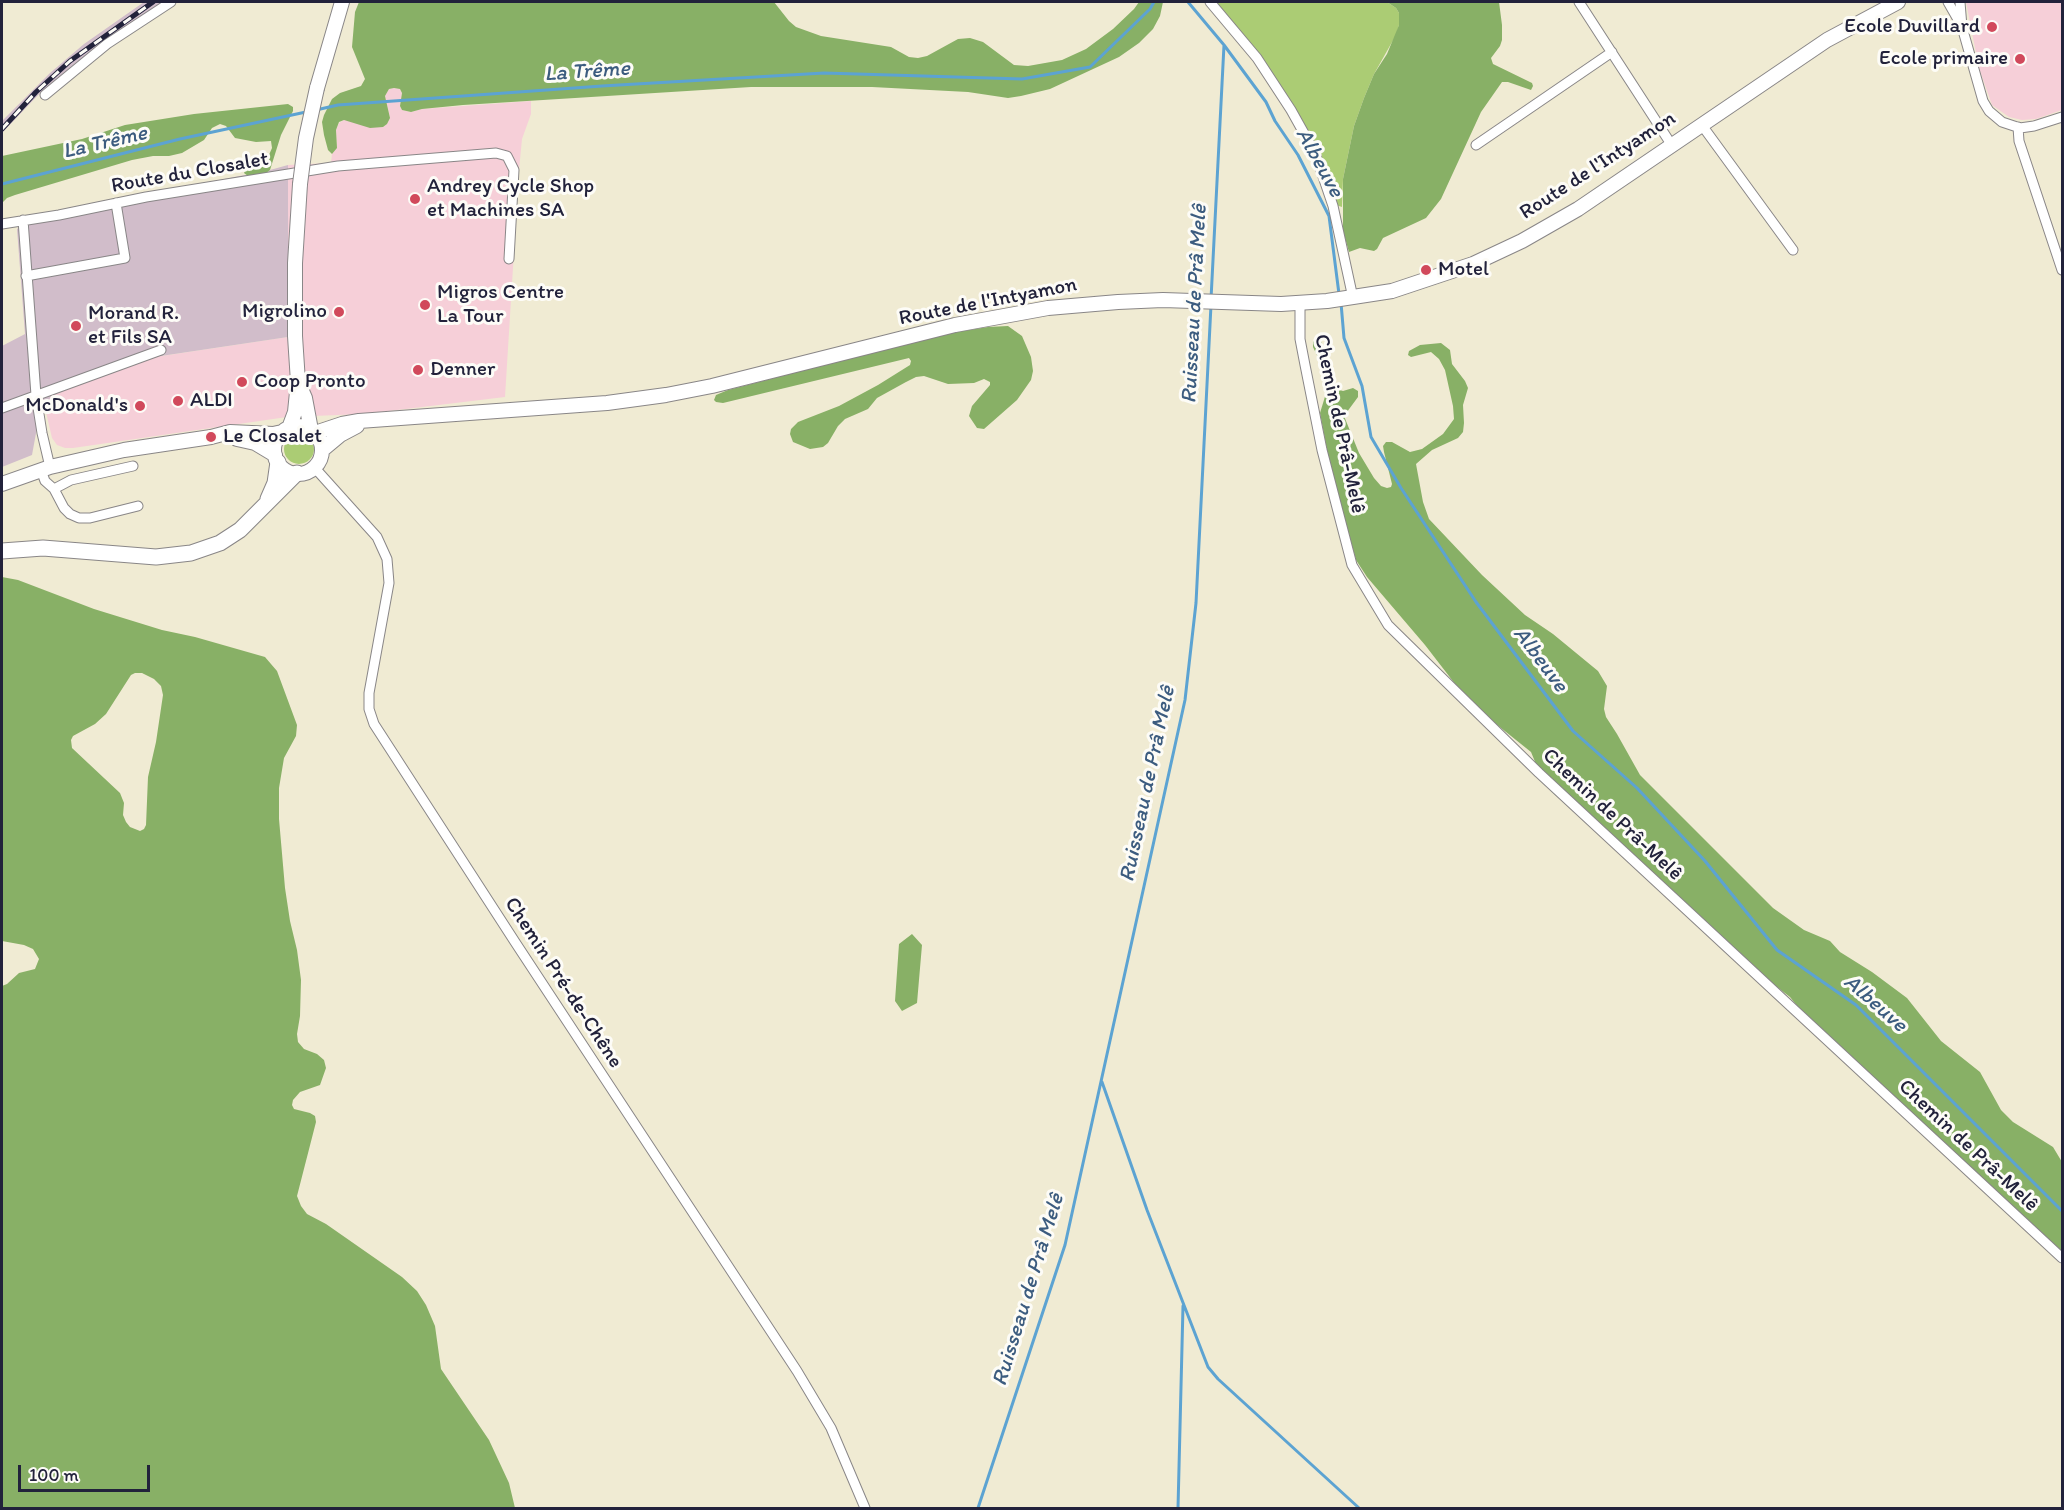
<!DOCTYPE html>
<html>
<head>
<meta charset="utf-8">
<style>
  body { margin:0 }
  #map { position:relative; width:2064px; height:1510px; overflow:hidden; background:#f0ebd3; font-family:Itim,sans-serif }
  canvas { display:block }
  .frame { position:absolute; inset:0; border:3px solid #22223b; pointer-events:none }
  .scale { position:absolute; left:18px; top:1465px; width:132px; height:27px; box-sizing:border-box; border:3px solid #22223b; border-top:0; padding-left:8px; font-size:18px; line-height:21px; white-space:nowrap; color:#22223b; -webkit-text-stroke:4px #fdfcf7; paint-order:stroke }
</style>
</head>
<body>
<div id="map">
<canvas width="2064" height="1510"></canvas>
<div class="frame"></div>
<div class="scale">100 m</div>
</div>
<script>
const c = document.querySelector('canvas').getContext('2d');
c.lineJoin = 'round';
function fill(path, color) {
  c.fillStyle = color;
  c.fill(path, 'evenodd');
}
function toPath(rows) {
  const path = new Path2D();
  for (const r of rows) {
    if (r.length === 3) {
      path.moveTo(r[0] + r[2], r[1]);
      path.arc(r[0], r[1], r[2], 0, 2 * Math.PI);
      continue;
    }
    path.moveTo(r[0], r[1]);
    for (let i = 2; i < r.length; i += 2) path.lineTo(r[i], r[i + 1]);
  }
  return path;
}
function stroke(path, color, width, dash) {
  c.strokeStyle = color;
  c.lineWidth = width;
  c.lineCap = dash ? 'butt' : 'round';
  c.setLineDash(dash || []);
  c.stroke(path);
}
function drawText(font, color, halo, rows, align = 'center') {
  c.font = font + ' Itim,sans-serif';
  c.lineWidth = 6;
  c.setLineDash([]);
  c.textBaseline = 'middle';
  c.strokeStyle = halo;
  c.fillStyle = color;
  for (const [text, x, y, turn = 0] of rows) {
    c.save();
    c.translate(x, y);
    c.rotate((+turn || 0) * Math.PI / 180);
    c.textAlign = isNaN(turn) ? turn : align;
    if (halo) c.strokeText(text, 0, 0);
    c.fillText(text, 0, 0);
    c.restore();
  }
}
const built = toPath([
  [1966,2,2062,2,2062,110,2036,119,2022,120,2009,117,1992,105,1979,68],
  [394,88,400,89,402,93,400,106,402,110,411,112,422,109,531,101,531,114,522,139,519,170,505,397,364,414,287,417,73,448,65,448,57,445,52,438,46,412,46,402,51,396,161,350,162,356,288,337,288,165,331,163,332,154,337,148,336,130,339,123,344,120,383,127,387,124,390,118,385,96,389,89]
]);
const industrial = toPath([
  [144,2,164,2,78,61,42,91,2,133,2,121,50,73,84,44],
  [288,165,288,337,161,356,161,350,51,396,46,406,41,406,32,455,2,467,2,346,25,334,17,229,31,216,245,175,265,174,270,170]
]);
const green = toPath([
  [1205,2,1387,2,1396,8,1399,13,1399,25,1396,35,1374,74,1364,98,1354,126,1343,179,1342,207,1330,203,1306,143,1256,63],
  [299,449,15]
]);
const forest = toPath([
  [359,2,774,2,789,21,796,27,821,36,891,47,909,57,918,58,927,56,958,39,970,38,983,42,1014,65,1028,66,1062,60,1086,49,1113,29,1134,9,1139,2,1163,2,1160,16,1153,29,1139,43,1119,57,1050,89,1021,96,1008,98,968,92,872,87,751,87,463,105,422,109,411,112,402,110,400,106,402,93,400,89,394,88,389,89,385,96,390,118,387,124,383,127,370,128,344,120,339,122,336,130,337,148,332,154,328,150,324,135,322,122,324,115,332,99,340,93,361,86,365,79,352,47,355,12],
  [1387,2,1499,2,1502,25,1502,40,1500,46,1491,58,1493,64,1532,83,1533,86,1531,90,1508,82,1502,82,1481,112,1441,199,1426,218,1383,238,1377,249,1374,251,1360,248,1349,252,1343,231,1343,179,1354,126,1364,98,1374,74,1387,54,1399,25,1399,13,1396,8],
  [288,104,293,107,293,111,281,135,270,170,265,174,248,176,244,173,245,171,265,164,272,148,271,141,256,142,235,138,226,126,220,124,212,128,204,140,182,153,169,156,153,156,132,160,15,195,7,198,2,203,2,156,82,139,125,125,194,114],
  [1008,326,1022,336,1031,357,1033,371,1031,380,1017,400,984,429,977,428,969,416,972,406,990,385,990,382,984,379,974,383,948,384,924,376,916,377,906,382,877,398,868,409,845,419,838,426,828,443,823,447,810,449,793,442,790,434,791,429,798,422,839,406,878,385,910,365,911,361,909,358,723,403,716,402,714,400,716,395,728,390,943,334,988,327],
  [1317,338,1320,339,1325,350,1330,374,1336,389,1343,391,1353,388,1358,391,1358,397,1344,416,1359,453,1374,478,1381,486,1387,488,1391,487,1392,484,1384,452,1383,446,1386,442,1392,442,1410,452,1422,449,1443,434,1454,419,1453,406,1445,370,1439,359,1431,352,1411,357,1408,355,1409,351,1420,345,1441,343,1450,350,1452,364,1465,381,1468,388,1463,405,1464,423,1463,432,1458,438,1432,450,1416,464,1423,502,1429,519,1482,575,1525,615,1553,634,1598,671,1607,686,1604,709,1606,717,1617,734,1640,775,1773,908,1804,930,1830,941,1840,952,1872,972,1907,998,1941,1041,1980,1072,2001,1110,2013,1122,2053,1147,2062,1162,2062,1262,2012,1205,1798,1007,1790,997,1705,931,1551,791,1543,781,1531,752,1486,716,1459,689,1425,645,1367,577,1356,560,1331,471,1320,413,1327,390,1326,381,1324,370,1313,347,1313,342],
  [2,577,18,580,94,609,162,630,195,637,265,657,277,671,297,725,296,736,284,758,279,788,279,819,285,888,290,921,297,950,301,980,300,1016,297,1034,298,1042,304,1049,317,1054,324,1060,326,1068,320,1085,300,1092,293,1100,292,1105,294,1109,310,1113,315,1116,316,1122,297,1196,301,1206,307,1214,326,1224,402,1277,417,1291,426,1305,435,1326,441,1369,489,1440,509,1483,515,1508,2,1508,2,986,7,984,19,973,35,969,39,959,33,949,24,945,2,941],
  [135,673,142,673,154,679,161,686,163,695,156,742,148,777,146,825,144,829,140,831,130,827,126,822,123,815,124,803,120,793,72,748,71,740,73,736,95,724,106,714,131,675],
  [912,934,922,945,917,1003,902,1011,895,1001,899,944]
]);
const stream = toPath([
  [1188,2,1224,45,1266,102,1275,121,1298,155,1329,216,1339,294],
  [316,110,338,105,602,86,824,73,1022,79,1090,67,1150,9,1154,2],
  [2,184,180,139,306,112],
  [1211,299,1224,45],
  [1341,303,1344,338,1362,386,1371,437,1401,488,1476,602,1573,731,1637,788,1705,861,1777,950,1856,1005,2062,1211],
  [1102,1082,1147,1210,1208,1367,1218,1379,1359,1508],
  [978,1508,1065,1245,1185,700,1196,603,1211,305],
  [1178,1508,1183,1306]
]);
const minor = toPath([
  [1210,2,1257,58,1291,110,1315,153,1333,206,1353,298],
  [1579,2,1671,144],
  [1948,2,1960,23],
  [1960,2,1962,27,1983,101,1989,111,2002,122,2020,128,2034,126,2062,117],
  [45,95,107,44,171,2],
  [1701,124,1793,250],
  [2018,127,2019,141,2062,270],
  [1476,145,1612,52],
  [23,220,36,395,42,433,50,467],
  [2,224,59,215,146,197,338,166,496,153,507,156,514,170,509,259],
  [26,276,125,258,116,203],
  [1300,303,1300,339,1305,365,1322,450,1352,565,1388,625,1539,773,2062,1258],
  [2,408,161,350],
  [314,467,377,537,387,559,389,583,369,693,369,709,374,724,515,942,797,1371,831,1428,865,1508],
  [41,470,45,481,54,489,71,480,133,466],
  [54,489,64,508,70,514,79,518,90,518,138,506]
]);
const secondary = toPath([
  [317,88,342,2],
  [298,382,305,398,311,430],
  [298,450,24],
  [289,428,295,412,298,382,295,336,295,263,300,184],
  [315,433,342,424,359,421,607,403,666,395,712,386,955,325,1048,308,1118,302,1163,300,1281,304,1327,301,1392,291,1473,264,1522,241,1578,209,1827,40,1898,2],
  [237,439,255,443,275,455],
  [322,450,340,435,357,426],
  [2,484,50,467,124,450,211,437,230,432,273,434,282,432]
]);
const trunk = toPath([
  [268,499,275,483,278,462],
  [2,551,43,548,156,557,191,553,220,543,240,530,297,473]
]);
const rail = toPath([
  [2,129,36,92,70,61,153,2]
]);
const secondaryBridge = toPath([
  [300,184,306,138,317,88]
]);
const markers = [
  [1992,27,6,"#d1495b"],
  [2020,59,6,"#d1495b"],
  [415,199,6,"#d1495b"],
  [1426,270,6,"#d1495b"],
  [425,305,6,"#d1495b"],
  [339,312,6,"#d1495b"],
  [76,326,6,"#d1495b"],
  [418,370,6,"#d1495b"],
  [242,382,6,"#d1495b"],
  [178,401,6,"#d1495b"],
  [140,406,6,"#d1495b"],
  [211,437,6,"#d1495b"]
];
const poiNames = [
  ["Ecole Duvillard",1980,27,"right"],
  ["Ecole primaire",2008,59,"right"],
  ["Andrey Cycle Shop",427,187],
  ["et Machines SA",427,211],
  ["Motel",1438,270],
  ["Migros Centre",437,293],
  ["La Tour",437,317],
  ["Migrolino",327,312,"right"],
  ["Morand R.",88,314],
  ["et Fils SA",88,338],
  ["Denner",430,370],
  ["Coop Pronto",254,382],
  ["ALDI",190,401],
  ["McDonald's",128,406,"right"],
  ["Le Closalet",223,437]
];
const streetNames = [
  ["Route de l'Intyamon",1598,166,-33],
  ["Route du Closalet",190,173,-10],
  ["Route de l'Intyamon",988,302,-11],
  ["Chemin de Prâ-Melê",1339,424,78],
  ["Chemin de Prâ-Melê",1612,815,43],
  ["Chemin Pré-de-Chêne",563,983,57],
  ["Chemin de Prâ-Melê",1968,1146,43]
];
const waterNames = [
  ["La Trême",587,72,-4],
  ["La Trême",105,143,-13],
  ["Albeuve",1319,163,61],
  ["Ruisseau de Prâ Melê",1195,304,-87],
  ["Albeuve",1540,660,53],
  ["Ruisseau de Prâ Melê",1148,784,-78],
  ["Albeuve",1875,1004,41],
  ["Ruisseau de Prâ Melê",1029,1290,-73]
];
fill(built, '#f6cfd8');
fill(industrial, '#d1bdca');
fill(green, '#abcc74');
fill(forest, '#88b066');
stroke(stream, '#5ca3d2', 3);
stroke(minor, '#898687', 11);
stroke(secondary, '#898687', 16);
stroke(trunk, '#898687', 17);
stroke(minor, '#fff', 9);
stroke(secondary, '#fff', 14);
stroke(trunk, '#fff', 15);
stroke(rail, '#22223b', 5);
stroke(rail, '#fdfcf7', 3, [9]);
stroke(secondaryBridge, '#898687', 16, []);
stroke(secondaryBridge, '#fff', 14);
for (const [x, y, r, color] of markers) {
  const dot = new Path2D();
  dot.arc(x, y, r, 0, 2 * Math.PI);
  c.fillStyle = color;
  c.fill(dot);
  stroke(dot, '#fdfcf7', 2);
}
drawText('21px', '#22223b', '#fdfcf7', poiNames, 'left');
drawText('21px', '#22223b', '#fdfcf7', streetNames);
drawText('italic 22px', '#3c5c7f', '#fdfcf7', waterNames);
</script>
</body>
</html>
